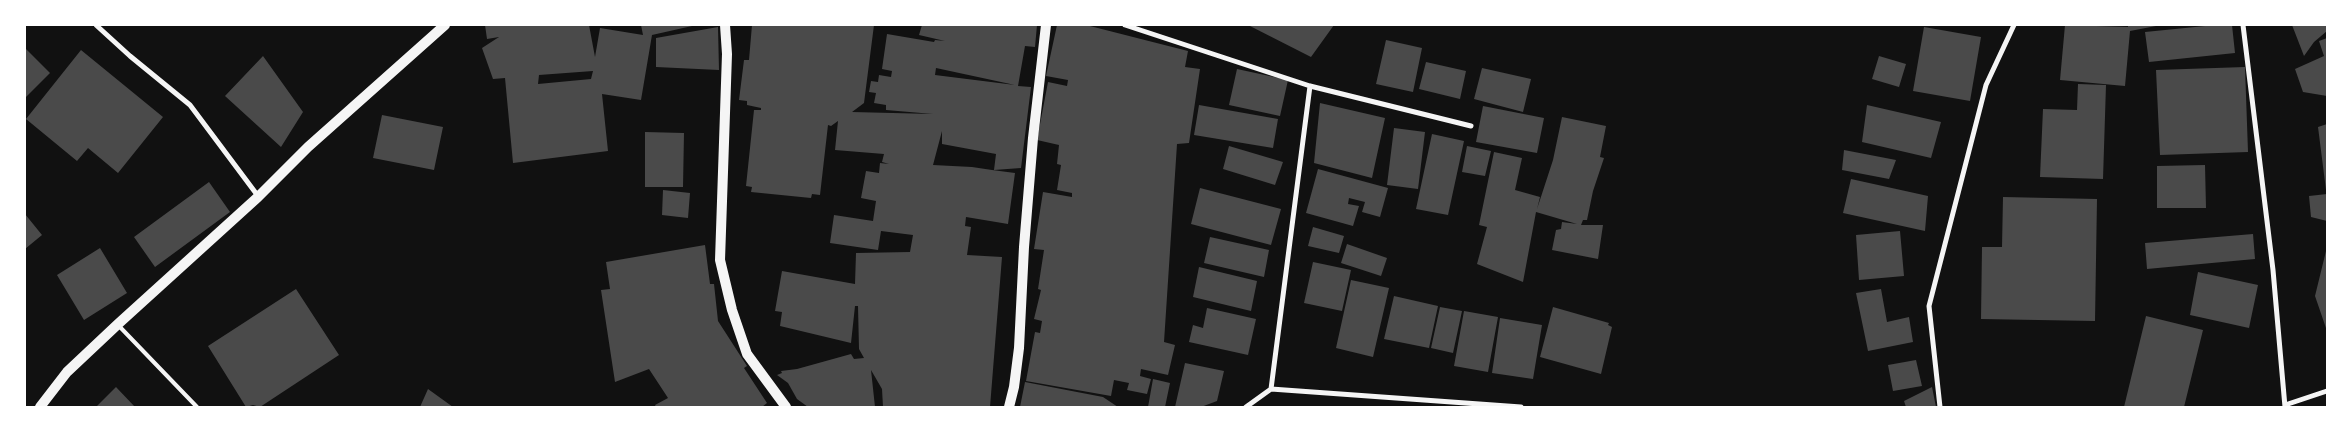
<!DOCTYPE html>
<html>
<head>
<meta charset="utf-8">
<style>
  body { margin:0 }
  #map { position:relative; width:2352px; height:432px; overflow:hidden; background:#111; font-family:"PT Sans Narrow",sans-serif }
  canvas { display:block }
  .frame { position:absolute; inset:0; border:26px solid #fff; pointer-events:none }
</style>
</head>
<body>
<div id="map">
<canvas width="2352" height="432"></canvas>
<div class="frame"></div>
</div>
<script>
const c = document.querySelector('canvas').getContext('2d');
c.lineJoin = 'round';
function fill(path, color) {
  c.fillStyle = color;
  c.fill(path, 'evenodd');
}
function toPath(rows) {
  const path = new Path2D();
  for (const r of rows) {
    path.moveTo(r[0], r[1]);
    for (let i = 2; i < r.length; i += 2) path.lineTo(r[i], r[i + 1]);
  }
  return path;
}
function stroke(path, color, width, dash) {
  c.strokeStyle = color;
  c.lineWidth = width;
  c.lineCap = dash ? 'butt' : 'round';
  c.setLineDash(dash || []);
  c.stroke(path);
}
const building = toPath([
  [485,25,589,25,595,57,600,28,643,35,641,25,692,26,652,35,641,100,602,94,608,151,513,163,505,78,493,79,482,48,499,37,487,39],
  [593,71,591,79,538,84,539,75],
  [752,25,874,25,864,103,852,112,933,114,886,110,886,105,874,103,876,93,869,92,871,81,878,82,879,75,891,77,892,71,882,69,887,34,934,42,935,40,945,41,919,35,922,25,1037,25,1035,47,1025,46,1018,86,1031,87,1021,168,994,170,996,154,942,144,942,131,933,165,972,167,992,170,1015,173,1008,224,966,217,965,226,971,227,967,255,1002,257,990,407,883,407,882,389,871,370,875,407,808,407,797,399,788,383,777,375,782,373,781,371,797,369,851,354,854,359,864,358,859,349,858,306,855,306,851,343,780,326,782,312,775,311,782,271,855,284,856,253,910,252,913,235,881,231,878,250,830,243,834,215,873,221,876,201,861,198,866,171,879,173,880,163,889,164,882,162,884,154,835,150,838,121,831,126,828,125,820,195,812,194,811,198,751,192,752,187,746,186,754,110,761,110,761,108,747,105,747,101,739,100,744,60,749,60],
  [936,68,1015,85,935,75],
  [1057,25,1086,25,1188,51,1185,67,1200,69,1189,143,1177,144,1164,342,1175,345,1168,375,1141,369,1140,376,1151,379,1147,394,1127,390,1129,383,1114,380,1111,396,1026,381,1035,332,1040,333,1042,321,1034,319,1041,290,1038,289,1044,250,1034,249,1043,192,1072,197,1072,193,1057,190,1061,165,1057,164,1059,145,1037,140,1048,82,1067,86,1068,80,1046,76],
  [1248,25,1334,25,1311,57],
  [2065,25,2128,27,2128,25,2156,26,2130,31,2125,86,2060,80],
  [2215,25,2232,25,2235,53,2149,62,2145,32],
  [2292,25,2327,25,2327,31,2314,42,2304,56],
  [718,27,719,70,656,67,656,38],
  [1924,27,1981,37,1970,101,1913,91],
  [2327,38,2327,96,2303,92,2295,69,2324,56,2319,41],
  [1386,40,1422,48,1413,92,1376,84],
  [25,48,50,73,25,98],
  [81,50,163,117,118,173,88,148,77,161,26,119],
  [263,56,303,112,281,147,225,96],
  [1879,56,1906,64,1899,87,1872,79],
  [1426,62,1466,71,1460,99,1419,89],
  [2245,67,2248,152,2160,155,2156,70],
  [1482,68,1531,79,1523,112,1474,99],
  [1237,69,1288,80,1280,116,1229,105],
  [2078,84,2106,85,2103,179,2040,177,2043,109,2077,110],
  [1320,103,1385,118,1372,178,1314,163],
  [1199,105,1278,119,1273,148,1194,135],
  [1867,105,1941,122,1931,158,1862,142],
  [1483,106,1544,118,1537,153,1476,142],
  [382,115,443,127,434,170,373,158],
  [1562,117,1606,126,1600,157,1604,158,1593,191,1587,220,1583,220,1581,225,1603,225,1598,259,1552,250,1556,230,1561,229,1562,222,1577,224,1536,212,1523,282,1477,264,1487,227,1479,225,1494,152,1522,158,1515,190,1540,197,1537,209,1553,160],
  [2327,124,2327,190,2326,190,2318,127],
  [1394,128,1425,132,1418,189,1387,185],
  [645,132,684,133,683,187,645,187],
  [1432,134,1464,141,1448,215,1416,209],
  [1229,146,1283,162,1275,185,1223,169],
  [1467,146,1491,151,1485,176,1462,172],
  [1844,150,1896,160,1889,179,1842,170],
  [2205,165,2206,208,2157,208,2157,166],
  [1318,169,1388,188,1380,217,1362,212,1365,202,1349,198,1348,204,1359,206,1353,226,1306,213],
  [1851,179,1928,196,1925,231,1843,213],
  [209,182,230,212,155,267,134,237],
  [1200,188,1281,209,1271,245,1191,224],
  [663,190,690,193,688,218,662,215],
  [2327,194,2327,221,2311,217,2309,196],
  [2003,197,2097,199,2095,321,1981,319,1982,247,2002,247],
  [25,214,42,235,25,249],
  [1313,227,1344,236,1339,253,1308,246],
  [1900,231,1904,276,1859,280,1856,235],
  [2253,234,2255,259,2147,269,2145,243],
  [1210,237,1269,250,1264,277,1204,263],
  [1347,244,1387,258,1381,276,1341,263],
  [705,245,710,284,714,284,718,321,747,366,744,368,767,403,762,407,656,407,655,405,668,398,649,369,615,382,601,290,610,289,606,262],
  [100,248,127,293,84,320,57,275],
  [2326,251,2327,251,2327,331,2315,296],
  [1313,262,1351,270,1342,311,1304,303],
  [1199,267,1257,281,1251,311,1193,297],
  [2198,272,2258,285,2249,328,2190,315],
  [1351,280,1389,288,1373,357,1336,348],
  [296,289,339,355,260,407,253,405,246,407,208,346],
  [1881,289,1887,322,1909,317,1913,342,1868,351,1856,293],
  [1394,296,1438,306,1429,348,1384,339],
  [1440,307,1462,311,1453,353,1431,348],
  [1553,307,1609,323,1608,325,1612,327,1601,374,1540,357],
  [1207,308,1256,319,1248,355,1189,342,1193,325,1203,328],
  [1464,311,1498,317,1488,372,1454,366],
  [2146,316,2203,330,2184,407,2124,407],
  [1500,318,1542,325,1533,379,1492,373],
  [1916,360,1922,386,1893,391,1888,365],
  [1185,363,1224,371,1217,401,1201,407,1175,407],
  [1153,379,1170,383,1165,407,1148,407],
  [1025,382,1103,397,1118,407,1020,407],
  [116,387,135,407,96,407],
  [1932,387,1936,407,1906,407,1904,401],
  [428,389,453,407,420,407]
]);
const service = toPath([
  [119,326,197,407]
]);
const minor = toPath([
  [96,25,130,56,190,105,258,196],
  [1125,25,1310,86,1471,126],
  [2243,25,2273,270,2285,407],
  [1271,389,1521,407],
  [2285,405,2327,391],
  [1246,407,1271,389,1310,86],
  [1940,407,1929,306,1986,85,2014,25]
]);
const secondary = toPath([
  [725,25,727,54,720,260,732,310,747,354,786,407],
  [40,407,67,372,118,324,258,197,308,147,445,25],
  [1009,407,1014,387,1019,348,1024,247,1033,138,1046,25]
]);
fill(building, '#4a4a4a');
stroke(service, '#f5f5f5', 4);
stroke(minor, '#f5f5f5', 5);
stroke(secondary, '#f5f5f5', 10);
</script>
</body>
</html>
